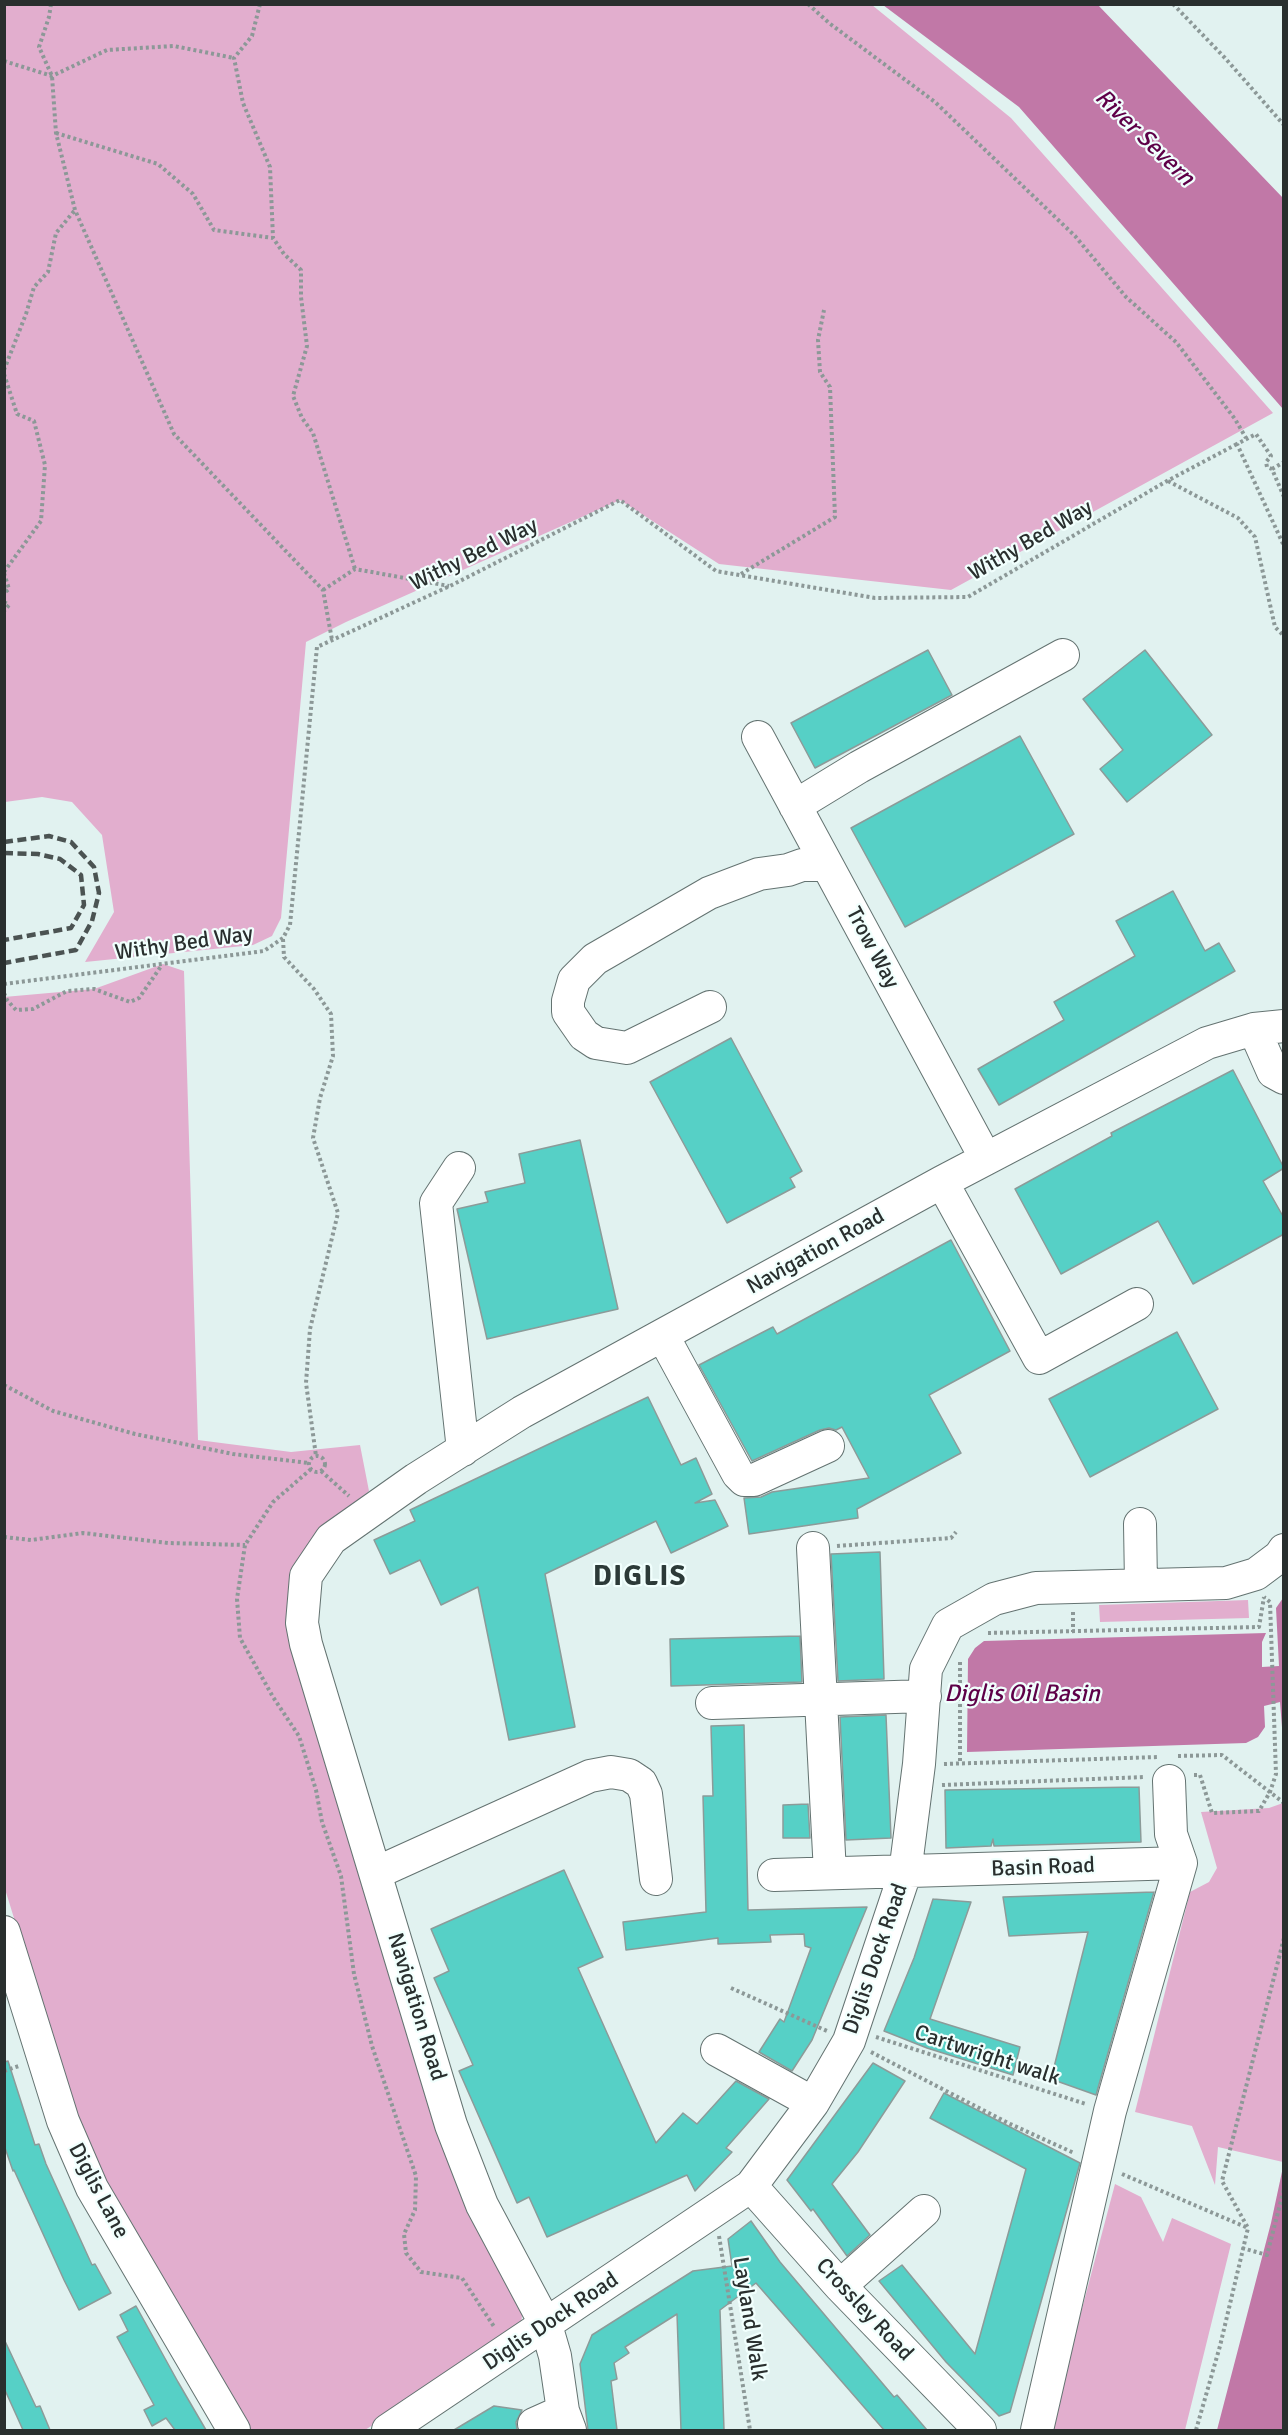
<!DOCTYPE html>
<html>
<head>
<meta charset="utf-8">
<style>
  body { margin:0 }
  #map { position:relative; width:1288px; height:2435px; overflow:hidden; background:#e1f2f0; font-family:Signika,sans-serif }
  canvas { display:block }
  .frame { position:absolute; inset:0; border:6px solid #292f2e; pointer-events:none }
</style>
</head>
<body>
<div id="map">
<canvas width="1288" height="2435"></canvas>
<div class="frame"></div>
</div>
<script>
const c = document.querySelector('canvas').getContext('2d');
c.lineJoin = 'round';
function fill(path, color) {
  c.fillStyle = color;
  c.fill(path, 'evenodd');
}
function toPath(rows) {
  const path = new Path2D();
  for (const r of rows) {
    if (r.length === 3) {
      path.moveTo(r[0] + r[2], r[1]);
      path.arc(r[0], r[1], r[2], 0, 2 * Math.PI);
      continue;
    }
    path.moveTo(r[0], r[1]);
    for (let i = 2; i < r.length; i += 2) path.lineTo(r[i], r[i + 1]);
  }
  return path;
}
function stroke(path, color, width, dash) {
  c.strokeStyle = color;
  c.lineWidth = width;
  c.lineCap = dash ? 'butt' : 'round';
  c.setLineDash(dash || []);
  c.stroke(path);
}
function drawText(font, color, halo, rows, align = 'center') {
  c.font = font + ' Signika,sans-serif';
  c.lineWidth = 4.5;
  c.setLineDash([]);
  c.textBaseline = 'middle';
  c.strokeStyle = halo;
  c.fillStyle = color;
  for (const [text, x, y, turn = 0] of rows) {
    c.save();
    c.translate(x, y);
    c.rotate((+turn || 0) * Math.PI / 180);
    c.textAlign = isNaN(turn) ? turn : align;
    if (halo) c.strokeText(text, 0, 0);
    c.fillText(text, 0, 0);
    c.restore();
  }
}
const green = toPath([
  [4,5,872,5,1011,118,1273,413,951,590,719,564,620,500,346,622,306,642,281,918,272,936,253,945,85,962,114,912,102,835,72,802,42,797,5,802],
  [163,964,184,971,198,1440,291,1452,360,1445,369,1491,334,1522,295,1571,523,2305,521,2326,503,2342,365,2430,247,2430,104,2185,73,2109,5,1889,4,997,94,989],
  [1248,1600,1249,1618,1100,1622,1099,1605],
  [1283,1803,1283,2162,1218,2147,1215,2185,1192,2126,1135,2112,1190,1892,1209,1882,1217,1868,1201,1812,1269,1808],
  [1115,2184,1141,2197,1163,2242,1172,2218,1231,2244,1185,2430,1050,2430]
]);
const water = toPath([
  [883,5,1098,5,1283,198,1283,409,1019,107],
  [1283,1598,1283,1740,1280,1702,1264,1706,1265,1727,1258,1737,1246,1743,967,1752,968,1659,975,1648,984,1641,1266,1633,1262,1642,1262,1667,1279,1666,1276,1608],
  [1283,2167,1283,2430,1217,2430,1271,2223]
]);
const building = toPath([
  [928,650,952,695,815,768,791,723,928,650],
  [1145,650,1212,735,1127,802,1100,769,1123,750,1083,699,1145,650],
  [1020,736,1074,834,905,927,851,828,1020,736],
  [1173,891,1205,951,1219,943,1235,971,999,1105,978,1069,1064,1020,1054,1002,1135,956,1116,921,1173,891],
  [731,1038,802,1171,790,1178,795,1187,727,1223,650,1082,731,1038],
  [1233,1070,1284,1168,1263,1181,1284,1218,1284,1234,1193,1284,1158,1221,1061,1274,1015,1189,1112,1136,1111,1133,1233,1070],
  [580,1140,618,1309,487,1339,457,1209,488,1202,485,1192,525,1183,519,1154,580,1140],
  [951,1240,1010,1351,929,1395,961,1453,857,1509,858,1518,749,1534,744,1498,761,1497,772,1492,869,1478,842,1427,836,1430,829,1428,820,1430,752,1461,699,1365,773,1327,777,1334,951,1240],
  [1177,1332,1218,1409,1090,1477,1049,1399,1177,1332],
  [648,1397,681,1465,696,1458,712,1494,695,1503,715,1500,728,1526,671,1553,656,1521,545,1574,575,1727,509,1740,478,1587,441,1605,420,1560,390,1574,374,1540,415,1521,410,1510,648,1397],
  [880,1552,884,1679,838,1681,831,1554,880,1552],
  [800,1636,802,1682,671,1686,670,1639,800,1636],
  [886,1715,891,1838,846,1840,840,1717,886,1715],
  [744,1725,748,1910,867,1907,812,2040,792,2071,759,2052,780,2019,784,2022,811,1948,805,1946,804,1934,770,1935,771,1942,718,1944,718,1938,626,1950,623,1922,706,1912,703,1796,713,1796,711,1726,744,1725],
  [1139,1787,1141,1842,994,1846,993,1839,991,1846,946,1848,945,1790,1139,1787],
  [808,1804,810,1838,783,1838,783,1805,808,1804],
  [564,1870,603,1957,578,1968,656,2143,683,2113,697,2124,736,2081,769,2099,726,2148,732,2152,695,2191,687,2175,547,2237,529,2197,517,2203,459,2071,473,2065,434,1978,449,1971,431,1929,564,1870],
  [1154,1892,1096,2095,1051,2079,1088,1932,1009,1936,1003,1897,1154,1892],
  [933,1899,971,1902,930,2019,1020,2047,1013,2075,927,2048,884,2031,914,1958,933,1899],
  [8,2061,35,2145,39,2144,46,2164,92,2265,95,2264,111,2293,79,2310,64,2280,14,2170,13,2171,4,2145,4,2062,8,2061],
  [873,2063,905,2081,858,2152,832,2184,870,2235,847,2256,813,2209,811,2211,787,2180,873,2063],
  [944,2093,1080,2163,1010,2412,999,2416,946,2362,879,2281,902,2265,975,2354,1026,2169,930,2118,944,2093],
  [751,2221,780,2262,894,2397,897,2395,927,2430,884,2430,756,2283,720,2310,724,2430,681,2430,677,2314,625,2347,629,2353,614,2363,617,2379,611,2381,617,2430,588,2430,580,2364,592,2335,693,2271,732,2266,728,2239,751,2221],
  [136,2306,178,2382,206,2430,175,2430,166,2418,152,2426,144,2410,154,2405,117,2337,128,2331,120,2315,136,2306],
  [4,2339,36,2407,40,2406,50,2430,23,2430,4,2388,4,2339],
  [494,2406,522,2410,516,2422,517,2430,454,2430,494,2406]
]);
const path = toPath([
  [51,4,49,17,39,47,52,76,56,133,75,210,174,434,323,590,332,640],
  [260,4,252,36,234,58,243,103,270,167,273,238,284,254,301,270,301,297,307,346,293,396,302,418,313,433,355,569],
  [808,4,829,23,935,102,1075,236,1126,297,1176,342,1235,419,1246,438],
  [1173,4,1225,58,1284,125],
  [4,61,52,76,107,50,174,46,234,58],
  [56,133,158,164,193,194,214,230,273,238],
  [4,370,26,314,34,287,48,272,56,233,75,210],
  [4,374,17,414,34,421,45,465,41,521,4,572],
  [1272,469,1284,462],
  [1168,481,1238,518,1255,537,1275,627,1284,636],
  [1284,497,1272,469,1267,467,1266,462,1271,456,1256,434,1237,444,1284,546],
  [4,573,9,589,4,593],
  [741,574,835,517,830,387,820,372,818,340,824,310],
  [323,590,355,569,449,586],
  [4,602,9,605,4,611],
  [283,939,284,957,314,989,331,1014,333,1056,320,1098,313,1138,338,1213,310,1329,306,1383,316,1456],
  [4,984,264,951,283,938,290,925,317,647,450,586,620,500,716,571,875,598,968,597,1167,481,1237,444],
  [4,993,7,1000,16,1010,33,1009,67,991,94,989,130,1002,139,998,162,965],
  [4,1385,53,1411,135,1434,233,1454,309,1463],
  [317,1464,8],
  [311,1469,273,1502,245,1545,237,1599,240,1638,273,1697,299,1736,316,1790,322,1822,341,1876,354,1974,372,2046,416,2176,415,2210,404,2234,406,2253,421,2272,462,2278,495,2328],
  [321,1471,349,1496],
  [4,1537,31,1540,83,1533,168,1543,245,1545],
  [837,1546,951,1538,956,1532],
  [1073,1612,1073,1632],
  [988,1633,1259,1627,1264,1597],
  [960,1662,960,1764],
  [1178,1756,1222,1755,1284,1803],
  [944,1764,1158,1757],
  [1194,1775,1200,1775,1212,1813,1259,1811,1270,1792,1276,1774,1270,1602,1264,1597],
  [942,1785,1144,1777],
  [731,1988,827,2031],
  [876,2037,1086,2104],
  [871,2052,1008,2123,1074,2153],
  [4,2071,19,2066],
  [1122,2174,1248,2228],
  [719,2236,750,2430],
  [1242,2248,1267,2255,1284,2189],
  [1196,2430,1220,2346,1248,2228,1222,2181,1284,1938]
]);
const minor = toPath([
  [758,737,986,1159],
  [795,806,859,767,1063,655],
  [710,1007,627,1048,596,1043,584,1035,568,1012,568,1001,574,980,595,959,709,893,759,874,788,870,802,865,827,865],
  [1254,1029,1273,1072,1284,1078],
  [459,1168,436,1203,463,1450],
  [942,1182,1039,1358,1137,1304],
  [663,1336,738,1474,744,1480,754,1480,828,1446],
  [1140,1524,1141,1584],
  [813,1548,830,1873],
  [712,1703,925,1696],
  [376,1873,590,1776,611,1772,629,1775,641,1783,646,1794,656,1879],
  [774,1875,1181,1863],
  [4,1932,63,2121,92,2188,234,2430],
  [717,2050,813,2103],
  [751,2186,840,2286,980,2430],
  [840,2286,924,2211],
  [534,2424,563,2411],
  [388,2430,751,2186,813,2103,849,2041,905,1873,919,1764,926,1669,948,1625,994,1599,1036,1588,1226,1583,1256,1574,1280,1556,1284,1550],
  [570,2430,563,2411,555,2356,546,2325,482,2205,451,2125,306,1644,302,1623,306,1576,331,1539,416,1479,522,1412,942,1182,1207,1043,1254,1029,1284,1026],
  [1037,2430,1110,2111,1181,1863,1171,1834,1169,1781]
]);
const rail = toPath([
  [4,842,49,836,71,842,94,867,99,893,92,921,76,950,4,963],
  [4,853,38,854,60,859,81,875,84,905,71,928,4,940]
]);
const streetNames = [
  ["Withy Bed Way",1031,541,-30],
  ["Withy Bed Way",474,555,-26],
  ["Withy Bed Way",184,944,-8],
  ["Trow Way",872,948,62],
  ["Navigation Road",816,1252,-29],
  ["Basin Road",1043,1868,-2],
  ["Diglis Dock Road",876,1959,-71],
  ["Navigation Road",416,2007,73],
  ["Cartwright walk",987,2056,18],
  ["Diglis Lane",98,2191,62],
  ["Crossley Road",864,2310,47],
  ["Layland Walk",749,2319,81],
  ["Diglis Dock Road",551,2322,-34]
];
const waterNames = [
  ["River Severn",1144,138,44],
  ["Diglis Oil Basin",1022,1695]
];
const districtNames = [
  ["DIGLIS",640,1578]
];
fill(green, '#e2aece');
fill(water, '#c178a7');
fill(building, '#56d0c6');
stroke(building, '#8c9b99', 1.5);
stroke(minor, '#647371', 34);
stroke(path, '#8c9897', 4, [3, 3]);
stroke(minor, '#fff', 32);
stroke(rail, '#4b5352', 4.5, [9, 4.5]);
drawText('22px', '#292f2e', '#f1fffd', streetNames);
drawText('italic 24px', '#5e0048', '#f1fffd', waterNames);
c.letterSpacing = '1.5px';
drawText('bold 28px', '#2c3a38', '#f1fffd', districtNames);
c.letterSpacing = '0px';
</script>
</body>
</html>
